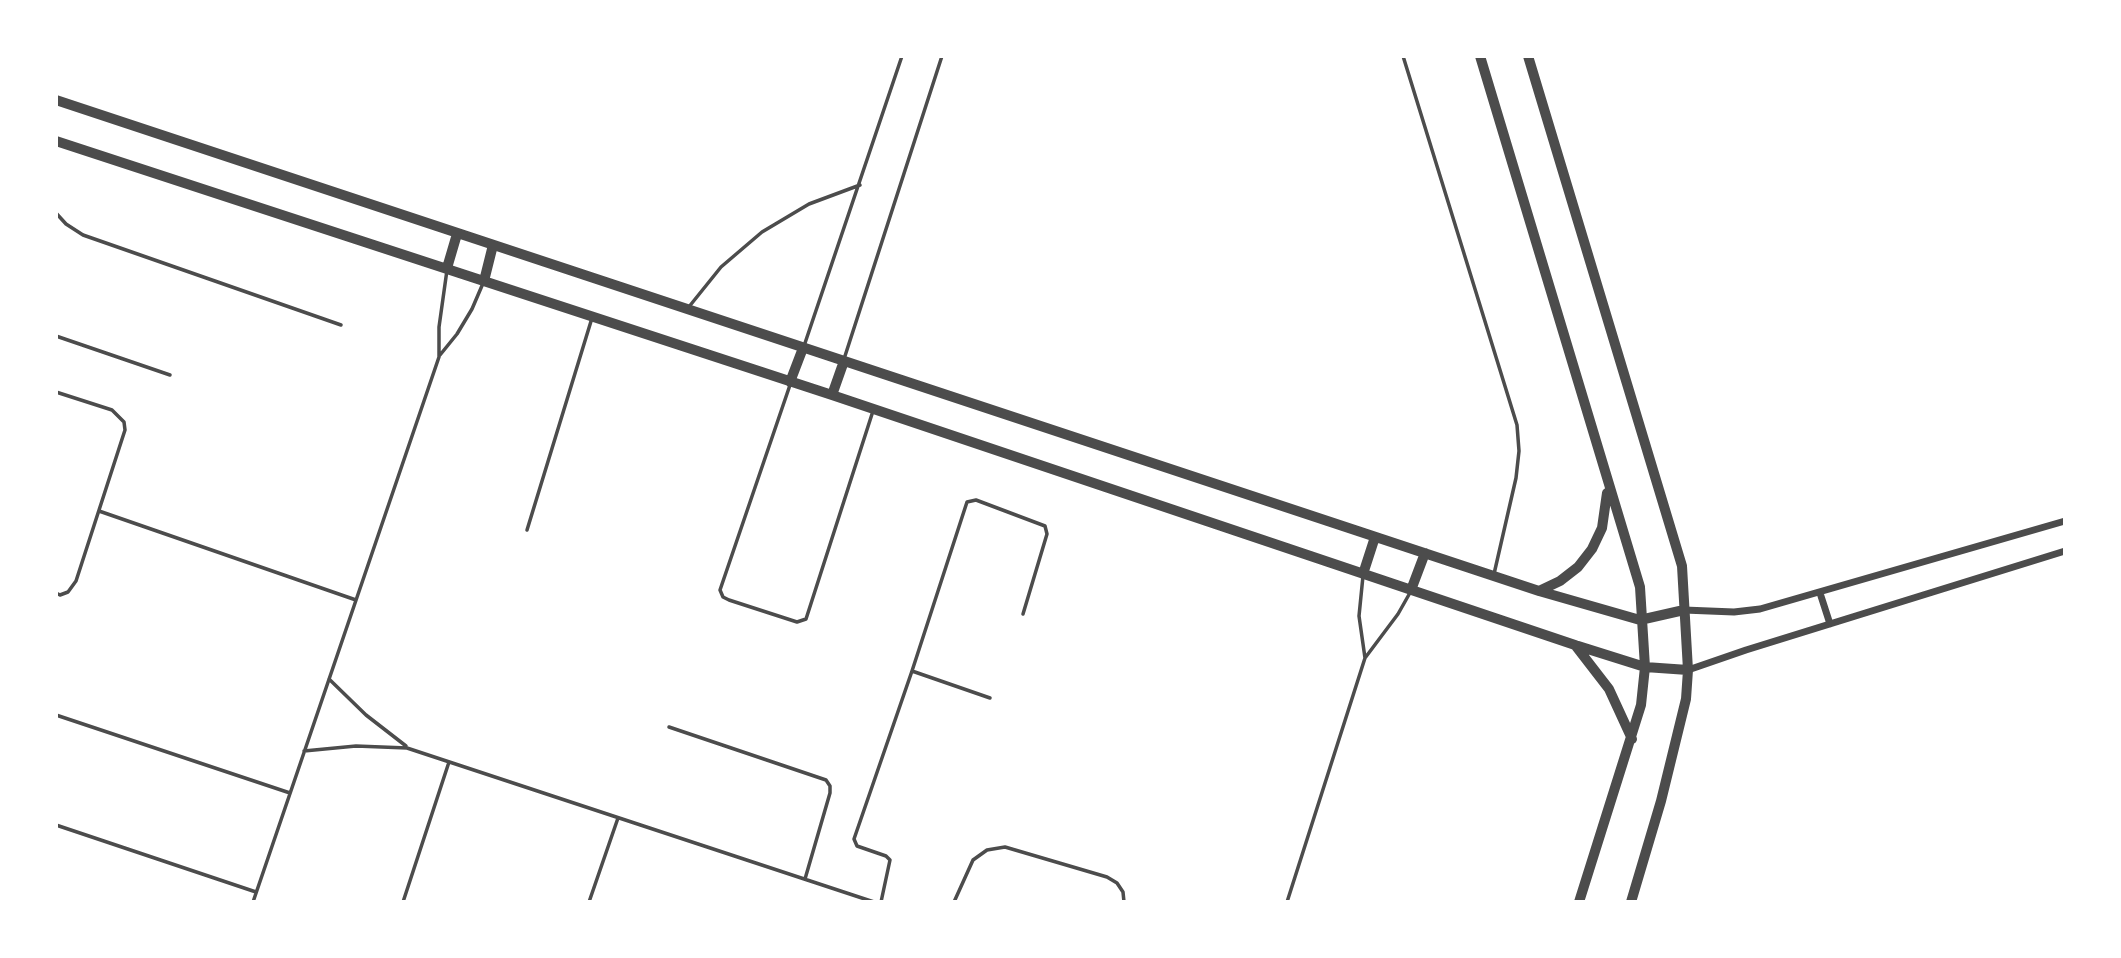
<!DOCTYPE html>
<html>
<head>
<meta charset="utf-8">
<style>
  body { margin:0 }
  #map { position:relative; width:2121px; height:958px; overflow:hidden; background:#fff; font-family:"Nunito Sans",sans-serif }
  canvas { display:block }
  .frame { position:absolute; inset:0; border:58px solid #fff; pointer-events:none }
</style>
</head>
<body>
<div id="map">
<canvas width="2121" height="958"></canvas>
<div class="frame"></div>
</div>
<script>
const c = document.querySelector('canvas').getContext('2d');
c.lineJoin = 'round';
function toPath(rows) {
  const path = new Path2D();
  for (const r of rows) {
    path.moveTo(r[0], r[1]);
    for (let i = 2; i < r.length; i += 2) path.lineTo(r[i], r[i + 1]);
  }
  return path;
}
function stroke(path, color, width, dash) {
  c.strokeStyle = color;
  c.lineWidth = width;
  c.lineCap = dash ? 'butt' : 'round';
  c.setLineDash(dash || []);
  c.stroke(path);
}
const service = toPath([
  [1403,56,1517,425,1519,451,1516,478,1494,574],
  [56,213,66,224,83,235,341,325],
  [688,308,721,267,762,232,809,204,860,185],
  [56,336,170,375],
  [804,346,902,56],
  [440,355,457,334,472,309,484,281],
  [844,359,942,56],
  [790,385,720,590,723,597,729,600,797,622,806,619,873,411],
  [56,392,112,410,124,422,125,430,76,581,68,592,60,595,56,593],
  [99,511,356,600],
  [527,530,592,318],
  [1363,576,1359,616,1365,658],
  [912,671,990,698],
  [329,679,366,715,406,746],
  [56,715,290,793],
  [669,727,826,780,830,786,830,793,805,879],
  [304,751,356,746,407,748,874,902],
  [56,825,256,892],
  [253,902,439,357,439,327,447,270],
  [403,902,449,762],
  [589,902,618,818],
  [881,902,890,860,886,856,857,846,854,839,912,671,967,502,976,500,1045,526,1047,534,1023,614],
  [954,902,973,860,987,850,1005,847,1107,877,1117,883,1123,892,1124,902],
  [1287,902,1365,658,1398,614,1411,591]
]);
const minor = toPath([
  [1820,593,1830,624],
  [1684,610,1734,612,1760,609,2065,521],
  [1688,670,1746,650,2065,551]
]);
const tertiary = toPath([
  [1480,56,1640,587,1645,667,1641,705,1579,902],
  [1528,56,1682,566,1688,670,1686,699,1661,801,1631,902],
  [56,100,1539,591,1640,620,1684,610],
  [56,141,832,395,1575,645,1645,667,1688,670],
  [447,268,457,234],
  [484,281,493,245],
  [790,382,803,348],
  [832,395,844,361],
  [1363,574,1375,537],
  [1411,590,1425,553],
  [1539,591,1560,581,1578,567,1592,549,1602,528,1607,493],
  [1575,645,1609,689,1632,739]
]);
stroke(service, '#4c4c4c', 3.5);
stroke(minor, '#4c4c4c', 7);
stroke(tertiary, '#4c4c4c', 10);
</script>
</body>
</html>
